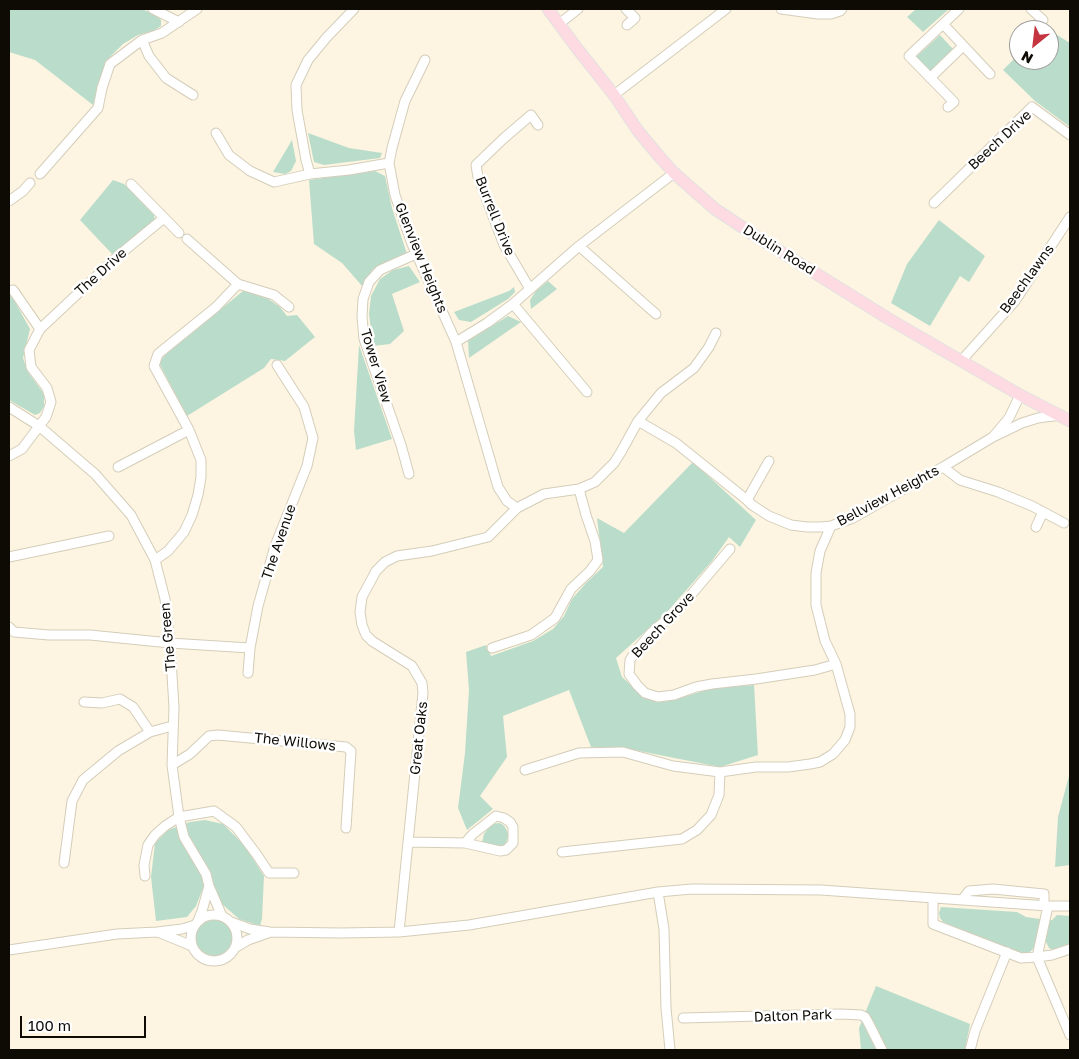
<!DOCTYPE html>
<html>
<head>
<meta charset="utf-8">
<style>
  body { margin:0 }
  #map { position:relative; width:1079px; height:1059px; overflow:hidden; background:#fdf5e1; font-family:"Golos Text",sans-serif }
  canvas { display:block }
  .frame { position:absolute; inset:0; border:10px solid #0e0b05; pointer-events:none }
  .north { position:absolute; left:1009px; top:20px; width:50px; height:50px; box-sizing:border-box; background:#fff; border:1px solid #9f9d9b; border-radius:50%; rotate:209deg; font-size:14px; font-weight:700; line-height:20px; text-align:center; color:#0e0b05 }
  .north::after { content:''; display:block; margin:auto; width:18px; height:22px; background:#c53540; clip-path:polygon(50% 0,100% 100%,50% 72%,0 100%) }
  .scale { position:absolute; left:20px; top:1016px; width:126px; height:22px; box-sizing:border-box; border:2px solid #0e0b05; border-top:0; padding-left:6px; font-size:15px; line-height:18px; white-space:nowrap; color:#0e0b05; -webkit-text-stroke:4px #fff; paint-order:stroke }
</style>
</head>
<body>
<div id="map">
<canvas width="1079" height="1059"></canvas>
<div class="frame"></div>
<div class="north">N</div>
<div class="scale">100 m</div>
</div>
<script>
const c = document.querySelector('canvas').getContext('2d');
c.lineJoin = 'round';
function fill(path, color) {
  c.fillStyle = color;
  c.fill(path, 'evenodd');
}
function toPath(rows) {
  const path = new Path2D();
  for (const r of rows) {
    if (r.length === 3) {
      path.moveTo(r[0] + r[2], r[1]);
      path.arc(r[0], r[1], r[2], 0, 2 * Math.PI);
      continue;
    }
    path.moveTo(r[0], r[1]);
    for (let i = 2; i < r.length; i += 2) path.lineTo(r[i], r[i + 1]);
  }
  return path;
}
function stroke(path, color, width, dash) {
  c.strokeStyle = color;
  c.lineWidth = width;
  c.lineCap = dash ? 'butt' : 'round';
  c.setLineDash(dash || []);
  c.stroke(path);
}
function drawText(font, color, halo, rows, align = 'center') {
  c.font = font + ' "Golos Text",sans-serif';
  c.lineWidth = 5;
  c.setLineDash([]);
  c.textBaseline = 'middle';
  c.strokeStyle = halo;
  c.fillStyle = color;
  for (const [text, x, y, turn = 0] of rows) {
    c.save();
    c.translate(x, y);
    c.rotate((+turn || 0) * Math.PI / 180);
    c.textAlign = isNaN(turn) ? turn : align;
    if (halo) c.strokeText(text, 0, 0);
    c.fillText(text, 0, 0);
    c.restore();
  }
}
const green = toPath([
  [9,9,142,9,156,15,161,20,161,26,153,31,138,35,123,44,107,60,97,86,96,99,93,105,35,60,9,52],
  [916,9,949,9,923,32,907,17],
  [1049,30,1070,43,1070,127,1035,101,1003,70,1019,54,1019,60,1049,60],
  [940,35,953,49,929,72,915,58],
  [308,133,349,148,382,153,380,158,324,165,314,162],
  [292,140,296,161,291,171,285,174,273,172],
  [375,171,385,176,392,208,407,254,373,269,362,286,342,263,314,244,309,180],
  [113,180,124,184,154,215,155,221,113,255,80,220],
  [939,220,985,256,969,282,960,276,930,326,891,303,907,264],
  [409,266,420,282,392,294,404,331,390,344,373,346,369,314,371,296,380,279,393,270],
  [548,281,557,289,531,309,530,300,536,291],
  [514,287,515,292,508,299,471,322,459,320,454,312,509,291],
  [9,291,30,329,23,358,28,372,44,394,44,406,40,413,35,415,9,400],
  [243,291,264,296,280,307,287,316,297,315,315,337,285,361,271,359,264,368,187,416,159,363,165,355],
  [508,316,521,322,469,358,468,341],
  [359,345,392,439,356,450,354,431],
  [693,462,756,520,740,547,729,537,712,561,667,612,616,658,622,677,643,696,661,702,677,699,713,688,754,685,758,755,720,767,624,748,591,747,569,690,503,716,507,757,480,796,493,809,467,830,458,808,465,753,469,690,466,652,486,645,491,656,533,641,553,629,564,616,572,599,586,583,603,567,597,518,624,533],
  [1070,772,1070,865,1055,867,1058,817],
  [205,820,223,824,244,845,264,876,262,919,260,926,239,919,222,904,207,878,196,906,187,917,156,921,151,877,155,843,168,830,190,822],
  [499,823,502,824,505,827,509,835,504,847,485,845,482,842,484,834,489,827,494,824],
  [941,907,1017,912,1026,917,1040,919,1036,942,1033,949,1029,953,1024,954,1019,953,943,922,940,918,939,913],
  [1057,915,1070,916,1070,945,1053,950,1049,948,1045,940,1049,920,1052,920],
  [214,938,20],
  [876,986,970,1024,965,1050,861,1050,859,1028]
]);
const minor = toPath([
  [153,9,179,22],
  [626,9,635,18,627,25],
  [781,9,818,14,831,14,840,11,842,9],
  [1031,9,1043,20],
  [559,24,578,9],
  [943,24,990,74],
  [142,40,149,56,166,78,193,95],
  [425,60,405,101,392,148,389,163,395,195,412,244,456,342,498,487,507,501,517,508],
  [930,78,963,46],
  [614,95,726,9],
  [948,107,954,102,909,56,959,9],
  [216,133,229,155,250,171,274,182,310,174,349,170,389,163],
  [40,174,98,108,102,88,110,64,142,40,162,33,197,9],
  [310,174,306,160,297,110,296,85,308,60,327,37,354,9],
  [131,184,179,233],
  [9,201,23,191,30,183],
  [934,203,1032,107,1070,135],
  [187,239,238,284],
  [579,246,656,314],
  [530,289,504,245,478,177,476,165,503,139,531,115,538,125],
  [13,290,40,329],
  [513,304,587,392],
  [456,342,487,323,513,304,579,246,674,173],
  [961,361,1015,301,1070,217],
  [9,407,39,426,95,474,131,515,155,560,165,599,170,643,174,707,172,765,179,817,184,837,206,874,209,886,222,916],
  [638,421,661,393,694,368,709,347,716,333],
  [995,436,1022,423,1038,418,1061,415],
  [9,456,22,449,46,417,51,402,47,388,31,367,29,350,40,329,119,255,164,218],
  [118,467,189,430],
  [943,467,960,480,998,492,1032,506,1064,523],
  [409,474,401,445,364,339,362,317,363,299,369,282,380,270,416,254],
  [747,500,769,461],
  [1036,527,1043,512],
  [730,549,679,609,651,633,636,651,630,660,629,674,637,685,645,693,658,697,674,695,696,687,712,684,756,679,815,670,836,664],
  [9,557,109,536],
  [155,560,168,551,184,532,192,515,198,495,201,477,201,460,189,430,154,366,158,354,216,307,238,284,274,295,289,307],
  [9,627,14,632,49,635,90,635,170,643,250,648,258,606,275,546,307,466,313,438,304,407,277,365],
  [492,648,531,635,555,618,571,589,590,571,598,560,595,541,586,515,579,489],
  [248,673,250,648],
  [84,702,102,703,120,699,133,707,150,732],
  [172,765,190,754,209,736,218,735,346,747,351,751,346,828],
  [525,770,579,753,623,752,673,766,720,772,756,767,788,767,810,764,820,762,833,754,845,740,850,727,850,714,836,664,825,641,816,605,816,573,820,551,831,526],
  [409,842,465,843,500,851,506,850,513,843,513,827,510,822,504,818,496,816,473,834,465,843],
  [562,852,682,839,697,830,711,815,719,795,720,772],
  [64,863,72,801,83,780,118,751,150,732,172,726],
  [145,876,144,865,148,845,155,835,165,826,179,817,214,811,236,827,257,855,269,873,294,873],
  [658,892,664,929,666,1008,670,1050],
  [933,898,933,924,1021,958,1037,957,1052,955,1070,949],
  [962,900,969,891,993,889,1044,894,1044,905],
  [1048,906,1037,957,1070,1035],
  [214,938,23],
  [198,921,202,911,209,886],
  [231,922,250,929,270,932,341,933,399,932,469,925,658,892,692,889,821,890,1048,906,1070,906],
  [158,932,192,946],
  [399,932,423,693,422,683,412,666,372,641,366,635,362,625,360,612,362,597,376,571,385,562,397,556,432,551,488,537,517,508,544,494,579,489,595,482,614,463,621,452,638,421,676,443,747,500,752,505,769,516,791,525,807,527,821,527,831,526,853,518,930,474,943,467,993,437,1009,418,1020,395],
  [236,947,248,940,268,933],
  [9,950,117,934,157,932,182,929,195,925],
  [683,1018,841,1014,861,1015,865,1017,868,1022,882,1050],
  [970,1050,975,1031,1007,952]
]);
const major = toPath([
  [548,9,576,47,614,95,638,131,658,155,674,173,715,209,757,237,889,319,1020,395,1070,421]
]);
const streetNames = [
  ["Beech Drive",1000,140,-43],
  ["Burrell Drive",495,216,68],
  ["Dublin Road",779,250,32],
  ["Glenview Heights",421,258,68],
  ["The Drive",101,272,-42],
  ["Beechlawns",1027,279,-54],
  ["Tower View",376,366,73],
  ["Bellview Heights",888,496,-28],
  ["The Avenue",279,542,-71],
  ["Beech Grove",663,625,-47],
  ["The Green",168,637,-95],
  ["Great Oaks",419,738,-84],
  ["The Willows",295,742,6],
  ["Dalton Park",793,1016,-2]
];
fill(green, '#baddcb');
stroke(minor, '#d4cdb9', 11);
stroke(major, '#e2e2e1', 13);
stroke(minor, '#fff', 9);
stroke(major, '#fedae2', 11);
drawText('14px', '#0e0b05', '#fff', streetNames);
</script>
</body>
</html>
